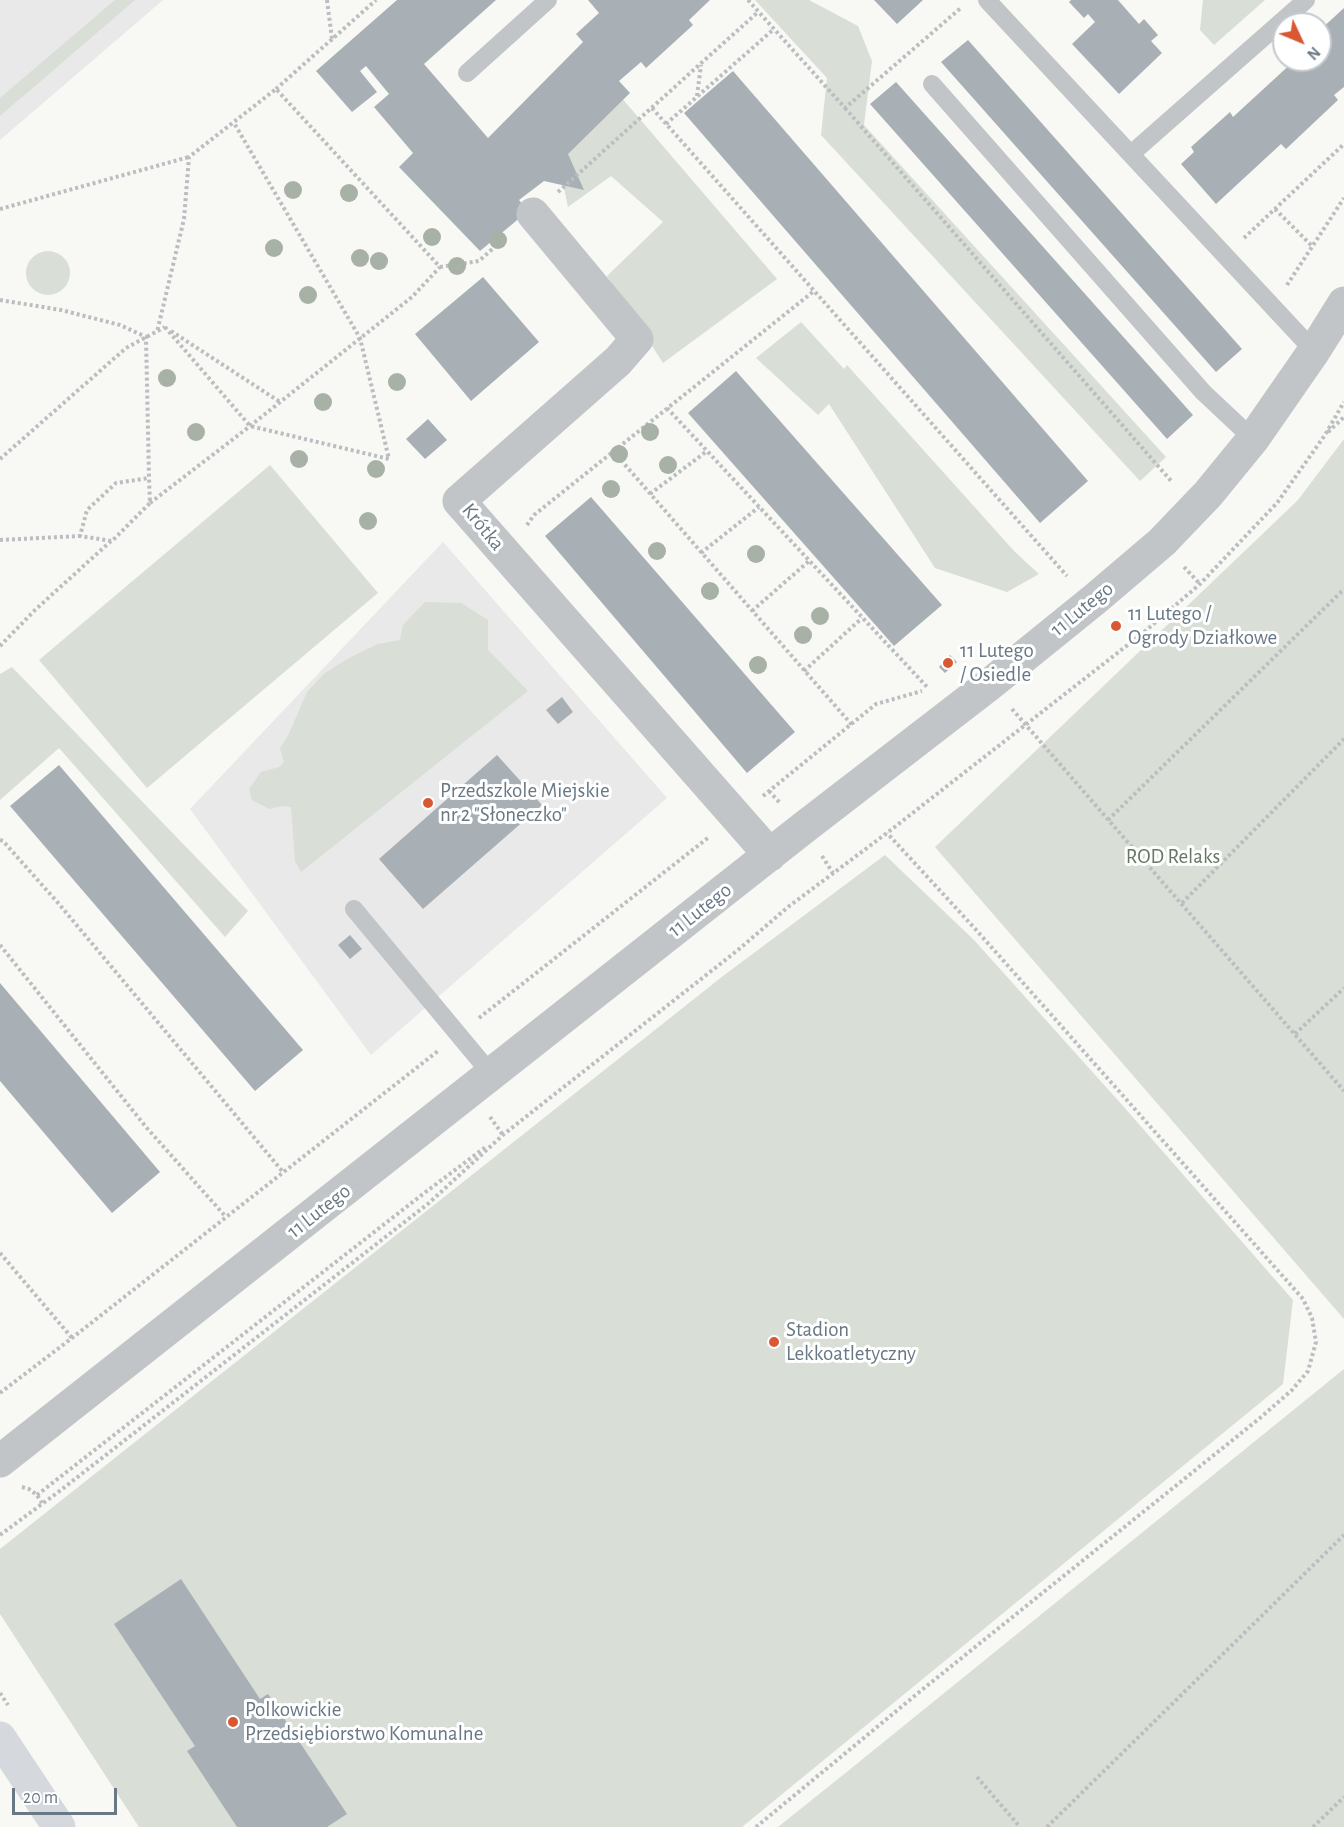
<!DOCTYPE html>
<html>
<head>
<meta charset="utf-8">
<style>
  body { margin:0 }
  #map { position:relative; width:1344px; height:1827px; overflow:hidden; background:#f8f8f5; font-family:"Alegreya Sans",sans-serif }
  canvas { display:block }
  .north { position:absolute; left:1272px; top:12px; width:60px; height:60px; box-sizing:border-box; background:#fff; border:2px solid #c3c9ce; border-radius:50%; rotate:134deg; font-size:16px; font-weight:700; line-height:24px; text-align:center; color:#687885 }
  .north::after { content:''; display:block; margin:auto; width:21px; height:27px; background:#da5733; clip-path:polygon(50% 0,100% 100%,50% 72%,0 100%) }
  .scale { position:absolute; left:12px; top:1788px; width:105px; height:27px; box-sizing:border-box; border:3px solid #687885; border-top:0; padding-left:8px; font-size:18px; line-height:21px; white-space:nowrap; color:#687885; -webkit-text-stroke:4px #fff; paint-order:stroke }
</style>
</head>
<body>
<div id="map">
<canvas width="1344" height="1827"></canvas>
<div class="north">N</div>
<div class="scale">20 m</div>
</div>
<script>
const c = document.querySelector('canvas').getContext('2d');
c.lineJoin = 'round';
function fill(path, color) {
  c.fillStyle = color;
  c.fill(path, 'evenodd');
}
function toPath(rows) {
  const path = new Path2D();
  for (const r of rows) {
    if (r.length === 3) {
      path.moveTo(r[0] + r[2], r[1]);
      path.arc(r[0], r[1], r[2], 0, 2 * Math.PI);
      continue;
    }
    path.moveTo(r[0], r[1]);
    for (let i = 2; i < r.length; i += 2) path.lineTo(r[i], r[i + 1]);
  }
  return path;
}
function stroke(path, color, width, dash) {
  c.strokeStyle = color;
  c.lineWidth = width;
  c.lineCap = dash ? 'butt' : 'round';
  c.setLineDash(dash || []);
  c.stroke(path);
}
function drawText(font, color, halo, rows, align = 'center') {
  c.font = font + ' "Alegreya Sans",sans-serif';
  c.lineWidth = 6;
  c.setLineDash([]);
  c.textBaseline = 'middle';
  c.strokeStyle = halo;
  c.fillStyle = color;
  for (const [text, x, y, turn = 0] of rows) {
    c.save();
    c.translate(x, y);
    c.rotate((+turn || 0) * Math.PI / 180);
    c.textAlign = isNaN(turn) ? turn : align;
    if (halo) c.strokeText(text, 0, 0);
    c.fillText(text, 0, 0);
    c.restore();
  }
}
const built = toPath([
  [0,0,163,0,0,140],
  [443,542,667,798,371,1055,190,809]
]);
const green = toPath([
  [115,0,135,0,0,116,0,98],
  [755,0,809,0,858,26,872,61,864,125,1166,457,1140,481,821,135,827,78],
  [1203,0,1265,0,1214,45,1200,30],
  [620,96,777,279,663,363,607,276,663,222,611,176,568,207,558,159],
  [48,273,22],
  [801,322,844,369,847,365,1015,552,1039,574,1007,592,935,568,829,404,818,415,756,358],
  [1344,439,1344,1319,935,847,1298,500],
  [270,465,378,593,147,788,39,660],
  [425,602,461,603,488,620,488,650,528,691,301,872,295,861,291,807,282,806,269,809,252,800,249,789,261,772,279,767,284,762,280,748,288,736,307,692,325,673,349,658,378,644,400,640,403,625],
  [12,667,248,911,225,937,59,748,0,800,0,674],
  [885,855,974,940,1123,1106,1293,1300,1283,1384,742,1827,139,1827,0,1614,0,1549,723,976],
  [1344,1369,1344,1827,778,1827,843,1775]
]);
const building = toPath([
  [397,0,496,0,424,64,488,138,583,42,576,34,599,13,588,0,710,0,689,20,693,25,646,68,641,62,619,81,630,93,568,154,584,190,544,181,519,200,528,211,480,251,399,167,413,153,374,107,389,94,366,66,360,71,377,92,352,112,316,71],
  [874,0,923,0,897,24],
  [1071,0,1118,0,1139,24,1144,19,1158,35,1151,41,1162,53,1119,94,1072,44,1095,22,1088,14,1084,18,1069,2],
  [1344,8,1344,87,1334,95,1338,100,1286,149,1281,144,1216,204,1181,164,1194,152,1191,147,1230,112,1233,117,1295,60,1320,60,1320,30],
  [968,40,1242,349,1216,372,941,62],
  [733,71,1088,481,1040,523,684,113],
  [896,82,1193,415,1167,439,870,104],
  [483,277,539,342,471,401,415,334],
  [736,371,942,605,894,646,688,413],
  [428,419,447,440,425,459,406,439],
  [591,497,795,732,747,773,545,536],
  [950,655,957,662,945,673,939,667],
  [562,697,573,712,558,724,546,710],
  [497,755,542,805,423,909,379,859],
  [59,765,303,1050,255,1091,10,806],
  [350,935,362,949,350,959,338,945],
  [0,983,160,1172,112,1213,0,1081],
  [181,1579,260,1699,268,1694,347,1814,327,1827,237,1827,187,1751,195,1746,114,1624]
]);
const path = toPath([
  [327,0,332,39],
  [748,0,845,108,962,7],
  [276,89,376,0],
  [697,96,701,65],
  [652,108,1067,576],
  [845,108,1172,482],
  [666,124,774,29],
  [558,192,758,12],
  [0,209,189,157],
  [1275,209,1313,247],
  [1244,238,1344,144],
  [440,267,479,261,507,236],
  [1287,285,1344,198],
  [0,300,61,310,120,325,146,337,149,478,150,503,112,541,80,536,87,510,116,483,149,478],
  [165,327,250,426,389,459,360,338,234,123],
  [171,331,280,402],
  [667,408,928,688],
  [1328,432,1344,417],
  [613,451,852,725],
  [0,459,126,348,165,327],
  [650,494,707,451],
  [150,503,245,430,412,297,440,267,276,89,189,157,184,219,157,332],
  [527,525,534,515,814,291],
  [0,540,80,536],
  [701,553,759,507],
  [1184,567,1200,584],
  [752,611,809,561],
  [0,646,35,610,111,541],
  [804,671,862,618],
  [1012,709,1344,1091],
  [769,791,780,803],
  [763,796,876,704,922,691],
  [1108,820,1344,589],
  [0,840,3,841,59,904,283,1172],
  [822,856,833,873],
  [1182,903,1344,739],
  [0,945,146,1127,226,1217],
  [479,1018,709,837],
  [1295,1034,1344,988],
  [490,1117,503,1135],
  [0,1253,72,1338],
  [0,1393,72,1338,438,1051],
  [22,1487,29,1489,37,1495,42,1503],
  [37,1495,423,1194,487,1146],
  [0,1535,61,1490,429,1203,504,1134,738,950,788,907,887,833,1143,633,1200,584,1277,503,1325,435,1344,402],
  [0,1693,8,1705],
  [977,1777,1020,1827],
  [756,1827,923,1689,1260,1418,1292,1390,1308,1371,1316,1342,1312,1318,1303,1299,978,932,887,833],
  [1047,1827,1344,1535],
  [1313,1827,1344,1797]
]);
const lane = toPath([
  [987,0,1314,351],
  [467,73,548,0],
  [932,84,1203,392,1253,439],
  [1131,154,1306,0],
  [354,909,492,1075]
]);
const street = toPath([
  [533,214,637,339,618,361,459,501,770,855],
  [0,1461,802,829,990,684,1095,599,1162,542,1208,494,1253,439,1314,351,1344,303]
]);
const secondary = toPath([
  [0,1738,59,1827]
]);
const trees = [
  [293,190],
  [349,193],
  [432,237],
  [498,240],
  [274,248],
  [360,258],
  [379,261],
  [457,266],
  [308,295],
  [167,378],
  [397,382],
  [323,402],
  [196,432],
  [650,432],
  [619,454],
  [299,459],
  [668,465],
  [376,469],
  [611,489],
  [368,521],
  [657,551],
  [756,554],
  [710,591],
  [820,616],
  [803,635],
  [758,665]
];
const markers = [
  [1116,626,6,"#da5733"],
  [948,663,6,"#da5733"],
  [428,803,6,"#da5733"],
  [774,1342,6,"#da5733"],
  [233,1722,6,"#da5733"]
];
const streetNames = [
  ["Krótka",483,527,51],
  ["11 Lutego",1082,609,-39],
  ["11 Lutego",700,910,-38],
  ["11 Lutego",319,1211,-38]
];
const poiNames = [
  ["11 Lutego /",1128,614],
  ["Ogrody Działkowe",1128,638],
  ["11 Lutego",960,651],
  ["/ Osiedle",960,675],
  ["Przedszkole Miejskie",440,791],
  ["nr 2 \"Słoneczko\"",440,815],
  ["Stadion",786,1330],
  ["Lekkoatletyczny",786,1354],
  ["Polkowickie",245,1710],
  ["Przedsiębiorstwo Komunalne",245,1734]
];
const parkNames = [
  ["ROD Relaks",1173,857]
];
fill(built, '#e8e9e8');
fill(green, '#d9ded6');
fill(building, '#a8b0b6');
stroke(path, '#bbbec0', 4, [3, 3]);
stroke(lane, '#c1c5c8', 18);
stroke(street, '#c1c5c8', 33);
stroke(secondary, '#d5d9dd', 33);
c.fillStyle = '#a8b1a5';
for (const [x, y] of trees) {
  c.beginPath();
  c.arc(x, y, 9, 0, 2 * Math.PI);
  c.fill();
}
for (const [x, y, r, color] of markers) {
  const dot = new Path2D();
  dot.arc(x, y, r, 0, 2 * Math.PI);
  c.fillStyle = color;
  c.fill(dot);
  stroke(dot, '#fff', 2);
}
drawText('21px', '#687885', '#fff', streetNames);
drawText('21px', '#687885', '#fff', poiNames, 'left');
drawText('21px', '#667763', '#fff', parkNames);
</script>
</body>
</html>
